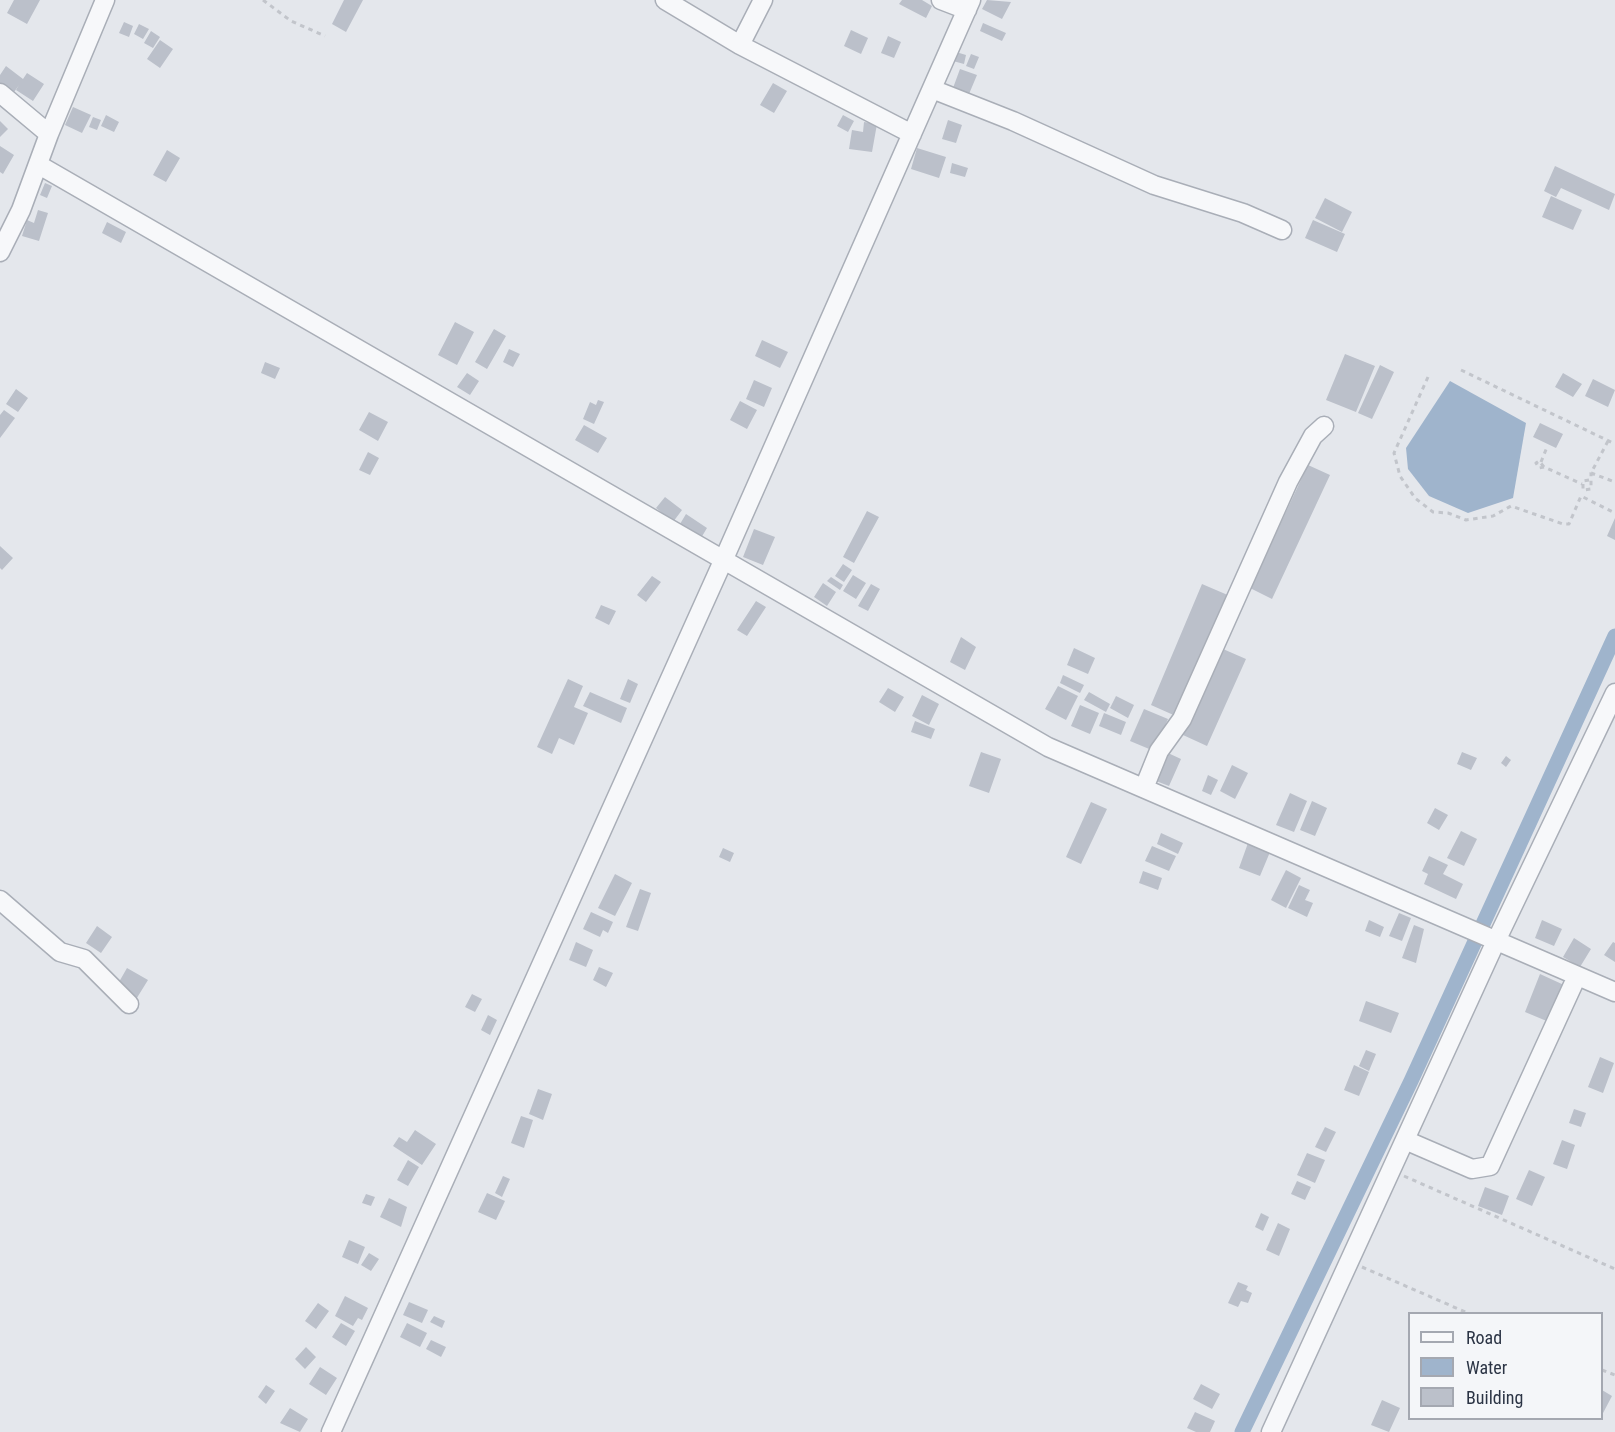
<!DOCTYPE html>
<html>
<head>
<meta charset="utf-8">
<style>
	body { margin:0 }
	#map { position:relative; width:1615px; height:1432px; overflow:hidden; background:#e4e7ec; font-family:"Roboto Condensed",sans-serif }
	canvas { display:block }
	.legend { position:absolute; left:1408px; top:1312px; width:195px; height:108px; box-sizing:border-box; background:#f4f6f9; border:2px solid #a4a8b1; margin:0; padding:8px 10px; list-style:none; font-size:18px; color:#2b3445 }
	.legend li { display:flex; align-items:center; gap:12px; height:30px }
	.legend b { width:30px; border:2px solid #a4a8b1 }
</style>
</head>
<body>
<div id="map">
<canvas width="1615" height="1432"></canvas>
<ul class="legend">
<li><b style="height:8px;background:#f7f8fa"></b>Road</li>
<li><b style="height:16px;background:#9fb4cc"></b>Water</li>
<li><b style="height:16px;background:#bbc0ca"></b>Building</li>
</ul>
</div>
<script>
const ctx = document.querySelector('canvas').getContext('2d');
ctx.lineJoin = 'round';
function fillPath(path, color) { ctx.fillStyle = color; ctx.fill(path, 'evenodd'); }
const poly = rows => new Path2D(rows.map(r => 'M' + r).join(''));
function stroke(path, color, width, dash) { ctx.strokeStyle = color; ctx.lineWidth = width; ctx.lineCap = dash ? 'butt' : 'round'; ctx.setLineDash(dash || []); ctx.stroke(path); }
fillPath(poly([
	[1450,381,1526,423,1513,498,1468,513,1429,496,1408,469,1406,448]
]), '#9fb4cc');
stroke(poly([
	[1242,1432,1411,1081,1615,636]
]), '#9fb4cc', 15);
fillPath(poly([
	[14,0,40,0,27,24,7,13],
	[344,0,363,0,346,32,332,24],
	[902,0,922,0,932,6,926,18,899,4],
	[987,0,1011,2,1002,19,982,9],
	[124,22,133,26,129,37,119,33],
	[983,23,1006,33,1002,41,980,31],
	[139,24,149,29,143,39,134,34],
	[851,30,868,38,861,54,844,46],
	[151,31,160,37,153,48,144,43],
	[888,36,901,42,894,58,881,53],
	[160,40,173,49,160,68,147,59],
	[956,52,966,55,964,64,953,61],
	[971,54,979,57,974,69,966,66],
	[6,66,23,79,27,73,44,84,33,101,16,90,19,85,10,98,0,91,0,75],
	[960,69,977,75,969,94,953,88],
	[773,83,787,91,774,113,760,105],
	[73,107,91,115,82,133,65,125],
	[106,115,119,122,114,132,101,126],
	[843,115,854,121,848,132,837,126],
	[93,117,101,120,97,130,89,127],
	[948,120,962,125,956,143,942,139],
	[0,121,8,129,0,137],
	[864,122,877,124,872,152,849,149,852,130,863,132],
	[0,146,14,155,3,174,0,172],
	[917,148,946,157,939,178,911,169],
	[167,150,180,158,166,182,153,175],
	[952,163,968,168,965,177,950,173],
	[1555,166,1615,194,1609,210,1561,188,1556,197,1544,191],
	[45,183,52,186,47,198,40,195],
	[1551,196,1582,210,1573,230,1542,217],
	[1325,198,1352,212,1342,232,1315,218],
	[38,210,48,213,39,241,22,236,27,220,34,223],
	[1313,220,1345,234,1337,252,1305,238],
	[107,222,126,232,121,243,102,233],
	[455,322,474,332,457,365,438,355],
	[494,329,506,336,487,369,475,362],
	[762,340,788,352,780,368,755,356],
	[509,349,520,354,513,367,503,362],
	[1345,354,1375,366,1356,412,1326,400],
	[265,362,280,368,275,379,261,373],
	[1380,365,1394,372,1372,419,1358,413],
	[467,373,479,381,470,395,457,387],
	[1563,373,1582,384,1573,397,1555,387],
	[1593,379,1615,390,1608,407,1585,396],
	[754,380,772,388,764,407,746,399],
	[16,389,28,398,18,412,6,404],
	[598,400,604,402,594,424,583,419,590,402,596,405],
	[740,401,757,410,747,429,730,420],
	[4,410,15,418,0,438,0,415],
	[369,412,388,422,378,441,359,430],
	[1540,423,1563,434,1556,448,1533,437],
	[584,425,607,438,598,453,575,440],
	[368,452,379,458,370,475,359,470],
	[1308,465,1330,475,1272,599,1250,588],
	[665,497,682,510,673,522,656,508],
	[867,511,879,517,854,563,843,557],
	[686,514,707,528,698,543,677,529],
	[1615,518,1615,540,1607,536],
	[754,529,775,537,763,565,743,557],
	[0,546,13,558,2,570,0,568],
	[843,564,852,570,844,582,835,576],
	[853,575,866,583,856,599,843,591],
	[652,576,661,582,646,602,637,595],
	[831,577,843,585,840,590,827,581],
	[823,583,836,592,827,606,814,597],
	[871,584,880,589,868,611,858,606],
	[1202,584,1230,596,1178,717,1151,705],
	[756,601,766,607,747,636,737,630],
	[601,605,616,611,609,625,595,618],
	[961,637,976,647,965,670,950,662],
	[1074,648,1095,658,1088,674,1067,665],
	[1223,649,1246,659,1207,746,1183,735],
	[1063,675,1084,685,1080,693,1060,683],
	[568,679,583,686,574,707,588,713,574,745,559,738,552,754,537,747],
	[628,679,638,684,630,703,620,699],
	[1058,686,1078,696,1066,720,1045,709],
	[888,688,904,697,895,712,879,702],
	[590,692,627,708,621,723,583,706],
	[1089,692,1110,704,1106,712,1084,700],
	[922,695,939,704,929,725,912,716],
	[1116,696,1134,705,1128,718,1110,708],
	[1080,705,1099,713,1090,734,1071,726],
	[1144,709,1168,719,1154,751,1130,741],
	[1104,713,1126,722,1121,735,1099,726],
	[915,721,935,729,931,739,911,732],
	[981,752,1001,759,989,793,969,786],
	[1462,752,1477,758,1471,770,1457,764],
	[1168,753,1181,759,1169,786,1156,781],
	[1506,756,1511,760,1506,767,1501,763],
	[1232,765,1248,773,1235,799,1220,791],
	[1208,775,1218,780,1211,795,1202,791],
	[1290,793,1307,801,1294,832,1276,825],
	[1312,801,1327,808,1315,836,1300,830],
	[1091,802,1107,809,1081,864,1066,857],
	[1435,808,1448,815,1439,830,1427,823],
	[1461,831,1477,839,1464,866,1447,858],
	[1161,833,1183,843,1178,854,1157,844],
	[1248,843,1270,852,1260,876,1239,868],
	[1152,846,1176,856,1169,871,1145,861],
	[723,848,734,853,730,862,719,857],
	[1429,856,1448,865,1443,874,1463,884,1456,899,1424,884,1428,874,1422,871],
	[1286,870,1301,878,1286,908,1271,900],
	[1143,871,1162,878,1158,890,1139,883],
	[615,874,632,883,615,916,598,908],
	[1299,885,1310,890,1305,900,1313,903,1307,917,1288,908],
	[640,889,651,893,638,931,626,927],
	[591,912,613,922,608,933,603,930,600,937,583,929],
	[1399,913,1411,918,1402,941,1389,936],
	[1369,920,1384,927,1380,937,1365,931],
	[1542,920,1562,929,1554,946,1535,938],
	[1414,925,1424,929,1416,963,1402,958],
	[97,926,112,937,101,953,86,943],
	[1574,938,1591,949,1580,967,1563,957],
	[576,942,593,950,586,967,569,960],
	[1613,942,1615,943,1615,962,1604,955],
	[599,967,613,973,606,987,593,980],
	[127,968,148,980,135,1001,115,989],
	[1540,974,1564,985,1549,1022,1525,1012],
	[472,994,482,999,475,1012,465,1007],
	[1366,1001,1399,1013,1391,1033,1359,1021],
	[488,1015,497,1020,490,1035,481,1030],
	[1366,1050,1376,1054,1369,1071,1359,1066],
	[1600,1057,1614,1063,1603,1093,1588,1087],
	[1354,1065,1369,1072,1359,1096,1344,1090],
	[538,1089,552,1094,543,1120,529,1114],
	[1574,1109,1586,1113,1581,1127,1569,1123],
	[521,1116,533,1120,524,1148,511,1143],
	[1325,1127,1336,1132,1326,1152,1315,1147],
	[415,1130,436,1144,422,1165,393,1146,399,1137,407,1142],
	[1562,1140,1575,1145,1567,1169,1553,1164],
	[1307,1153,1325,1160,1315,1183,1297,1175],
	[408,1160,419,1167,408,1186,397,1180],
	[1529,1170,1545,1177,1532,1206,1516,1199],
	[503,1176,510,1179,502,1197,495,1193],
	[1297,1181,1311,1187,1305,1200,1291,1194],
	[1485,1187,1509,1196,1502,1215,1478,1206],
	[487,1193,505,1201,496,1220,478,1212],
	[366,1194,375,1197,371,1206,362,1203],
	[389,1198,407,1207,401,1227,380,1217],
	[1261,1213,1269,1217,1263,1231,1255,1227],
	[1278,1223,1290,1229,1279,1256,1266,1250],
	[349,1240,365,1247,358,1264,342,1257],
	[369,1253,379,1259,371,1271,361,1265],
	[1238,1282,1248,1286,1246,1290,1252,1293,1248,1303,1241,1301,1238,1307,1228,1303],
	[345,1296,368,1308,362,1320,358,1318,353,1326,335,1316],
	[409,1302,428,1310,422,1323,403,1315],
	[318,1303,329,1311,316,1329,305,1321],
	[434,1316,445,1321,442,1328,430,1322],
	[341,1323,355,1331,346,1346,332,1337],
	[407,1323,427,1333,420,1347,400,1337],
	[431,1340,446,1347,441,1357,426,1349],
	[306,1347,316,1357,305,1369,295,1359],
	[320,1367,337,1378,326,1395,309,1384],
	[1201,1384,1220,1394,1212,1409,1193,1399],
	[266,1385,275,1391,266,1404,258,1397],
	[1602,1390,1612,1396,1602,1415],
	[1382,1400,1400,1408,1389,1432,1371,1425],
	[290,1408,308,1419,300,1432,280,1423],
	[1195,1412,1215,1421,1210,1432,1196,1432,1187,1428]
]), '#bbc0ca');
const minor = poly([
	[665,0,740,45,912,134],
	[941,0,967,10],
	[740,45,763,0],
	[932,89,1013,121,1154,185,1243,213,1282,230],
	[0,93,49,134],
	[39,165,1048,747,1615,992],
	[0,252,21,210,49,134,105,0],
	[1144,788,1159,751,1182,719,1288,482,1313,436,1324,426],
	[0,900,60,952,84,959,129,1004],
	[1405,1140,1472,1169,1490,1166,1577,976],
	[331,1432,723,561,971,0],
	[1271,1432,1496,941,1615,693]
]);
stroke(minor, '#a9aeb7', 21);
stroke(poly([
	[263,0,291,21,325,36],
	[1461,370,1615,444],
	[1428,377,1394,453,1400,476,1415,498,1433,512,1448,513,1466,520,1493,516,1511,506,1563,524,1569,524,1581,496,1615,513],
	[1608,441,1591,473,1615,482],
	[1541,462,1547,447],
	[1544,467,1539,461,1536,463,1539,468,1544,467,1582,484],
	[1589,480,1583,481,1583,490,1591,489,1591,473],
	[1404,1176,1615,1269],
	[1362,1267,1470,1314],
	[1602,1370,1615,1375]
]), '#c2c5cb', 3, [4.5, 4.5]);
stroke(minor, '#f7f8fa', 18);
</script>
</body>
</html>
